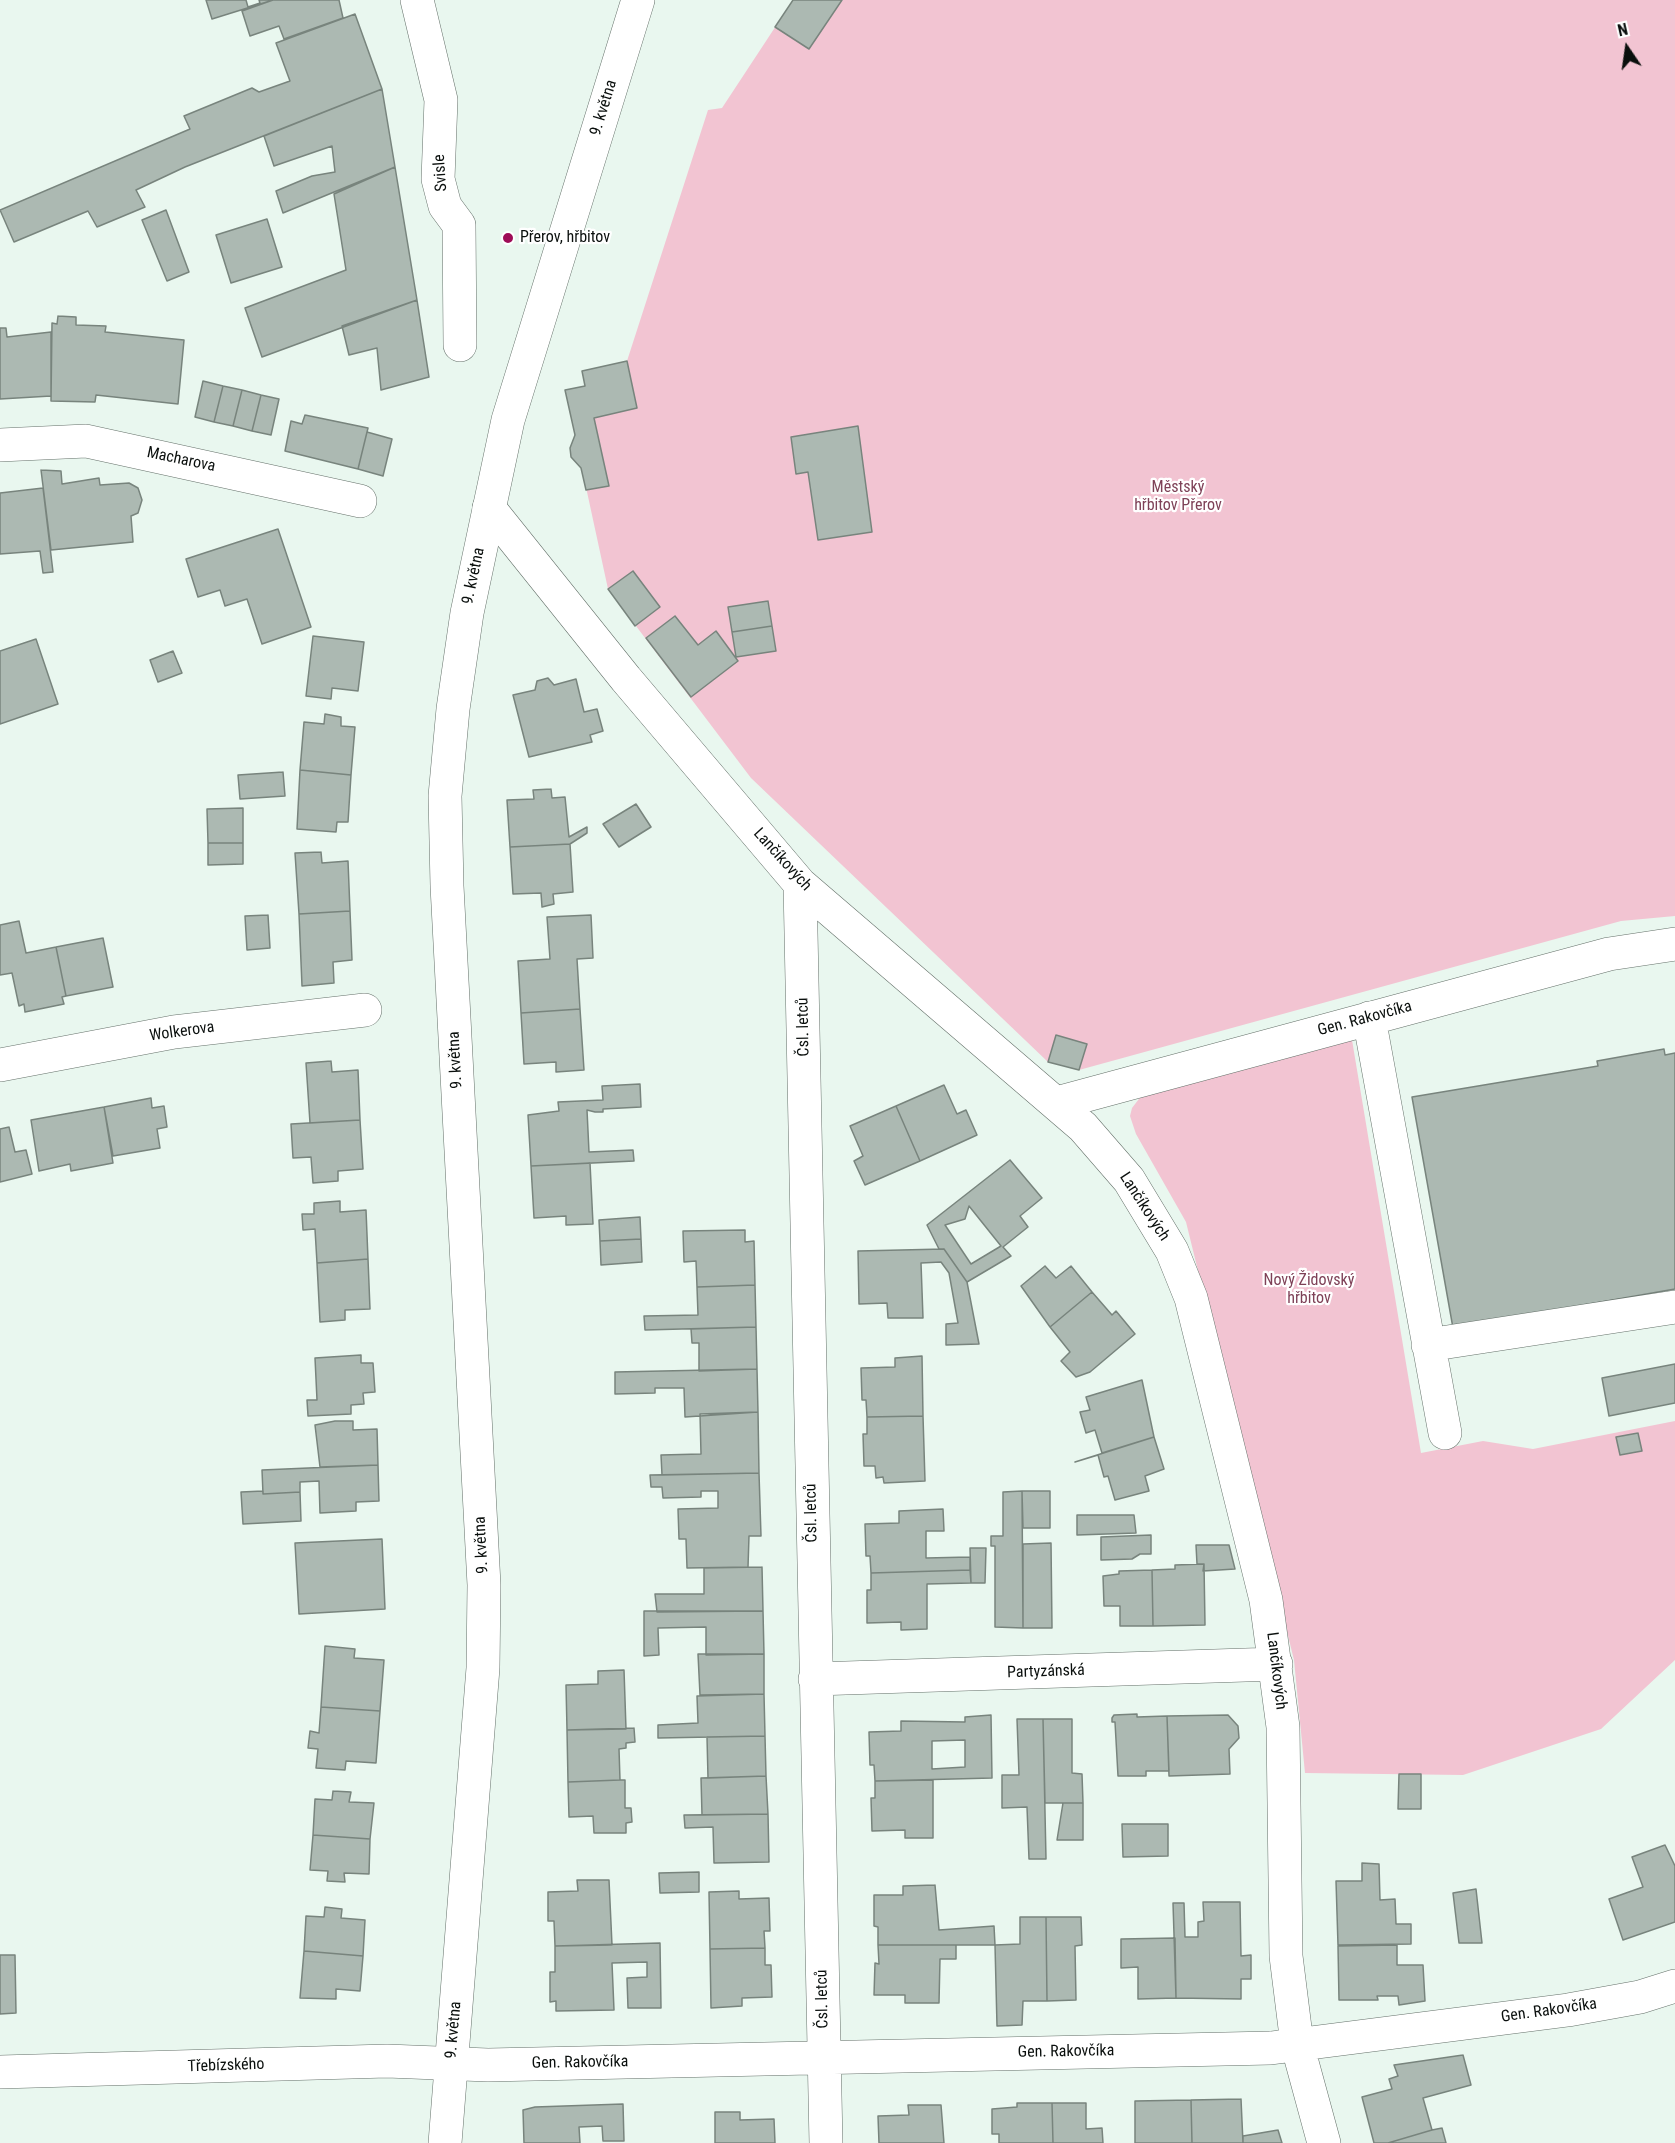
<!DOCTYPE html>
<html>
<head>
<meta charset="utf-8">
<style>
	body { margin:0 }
	#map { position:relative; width:1675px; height:2143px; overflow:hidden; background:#e9f7ef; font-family:"Roboto Condensed",sans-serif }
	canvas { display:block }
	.north { position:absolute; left:1597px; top:18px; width:60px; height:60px; -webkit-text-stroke:4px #fff; paint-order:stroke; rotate:347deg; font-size:16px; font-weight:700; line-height:24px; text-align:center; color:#0a0f0d }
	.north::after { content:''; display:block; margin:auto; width:21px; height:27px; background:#0a0f0d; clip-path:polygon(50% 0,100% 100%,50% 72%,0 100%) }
</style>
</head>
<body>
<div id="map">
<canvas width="1675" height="2143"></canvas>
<div class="north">N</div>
</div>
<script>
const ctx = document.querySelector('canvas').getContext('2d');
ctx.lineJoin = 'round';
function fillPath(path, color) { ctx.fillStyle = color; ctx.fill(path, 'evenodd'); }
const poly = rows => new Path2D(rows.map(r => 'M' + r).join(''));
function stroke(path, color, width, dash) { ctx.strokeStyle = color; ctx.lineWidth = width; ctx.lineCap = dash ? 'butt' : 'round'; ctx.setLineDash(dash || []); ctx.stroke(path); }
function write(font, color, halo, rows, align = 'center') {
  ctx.font = font + ' "Roboto Condensed",sans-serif'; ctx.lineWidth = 4.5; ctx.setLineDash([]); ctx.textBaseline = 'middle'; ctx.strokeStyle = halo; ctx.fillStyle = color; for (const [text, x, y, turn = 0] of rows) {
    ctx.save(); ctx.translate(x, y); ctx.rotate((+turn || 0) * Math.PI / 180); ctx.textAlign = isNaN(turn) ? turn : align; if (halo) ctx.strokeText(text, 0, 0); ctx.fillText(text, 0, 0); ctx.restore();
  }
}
fillPath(poly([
	[793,0,1675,0,1675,916,1621,921,1079,1070,1048,1062,751,778,608,589,565,390,585,386,582,371,627,361,708,110,722,108],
	[1351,1034,1421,1453,1483,1441,1533,1449,1675,1421,1675,1660,1601,1729,1463,1775,1305,1773,1294,1660,1186,1222,1136,1134,1130,1116,1132,1108,1142,1095]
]), '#f2c4d2');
const building = poly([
	[206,0,246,0,248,7,260,3,259,0,273,0,212,19,206,0],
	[273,0,339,0,343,18,284,39,279,26,250,36,242,11,273,0],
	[793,0,842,0,809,49,775,27,793,0],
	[355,14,382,89,185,167,136,190,145,207,97,227,88,211,14,242,0,210,190,129,184,116,252,88,259,92,290,81,276,43,355,14],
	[382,89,395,167,283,213,276,191,312,176,335,172,332,146,274,166,264,136,382,89],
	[395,167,417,300,262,357,245,308,346,270,334,194,395,167],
	[166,210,189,272,167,281,142,220,166,210],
	[267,219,282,267,231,283,216,235,267,219],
	[417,300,429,377,381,390,377,348,349,355,342,326,417,300],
	[58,316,76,317,76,325,106,326,105,332,184,340,178,404,96,395,95,402,51,401,52,323,57,324,58,316],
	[0,328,6,328,7,337,51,332,51,396,0,399,0,328],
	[627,361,637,408,594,418,609,486,586,490,581,468,571,457,570,448,575,435,565,390,585,386,582,371,627,361],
	[203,381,223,386,214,422,195,417,203,381],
	[223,386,242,390,233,426,214,422,223,386],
	[242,390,261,395,252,431,233,426,242,390],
	[261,395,279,399,271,435,252,431,261,395],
	[305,415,368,428,358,469,285,451,291,421,302,424,305,415],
	[858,426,872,532,818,540,808,472,796,474,791,437,858,426],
	[367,432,392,439,383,476,358,469,367,432],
	[41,470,61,471,62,484,99,478,100,485,129,483,138,488,142,500,138,513,131,516,133,542,51,550,41,470],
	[43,488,53,572,43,573,40,551,0,554,0,493,43,488],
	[278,529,311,627,262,644,247,599,225,606,220,590,198,597,186,559,278,529],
	[633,571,660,607,635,626,608,589,633,571],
	[768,601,772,626,732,632,728,607,768,601],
	[675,616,698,645,716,631,738,661,691,697,646,638,675,616],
	[772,626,776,651,736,657,732,632,772,626],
	[313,636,364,642,358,691,332,688,331,699,306,696,313,636],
	[36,639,58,704,0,724,0,651,36,639],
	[173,651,182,673,158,682,150,660,173,651],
	[548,678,554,685,576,679,584,712,597,709,603,731,590,735,592,742,529,757,513,695,535,690,537,681,548,678],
	[325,714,341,717,341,726,355,727,351,775,300,770,304,722,324,724,325,714],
	[300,770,351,775,348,822,337,822,336,832,297,829,300,770],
	[283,772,285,796,240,799,238,775,283,772],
	[551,789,552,798,565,797,569,837,587,827,587,833,570,844,510,847,507,800,534,799,533,790,551,789],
	[636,804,651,827,619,847,603,824,636,804],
	[243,808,243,843,208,843,207,809,243,808],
	[208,843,243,843,243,864,208,865,208,843],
	[570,844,573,892,553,894,554,904,542,907,541,893,513,894,510,847,570,844],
	[321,852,322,863,348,861,350,911,299,914,295,853,321,852],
	[350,911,352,960,333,962,334,983,302,986,299,914,350,911],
	[268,915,270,948,247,950,245,916,268,915],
	[591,915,593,958,577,959,580,1009,521,1013,518,961,550,959,547,917,591,915],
	[19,921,26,953,56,947,66,996,62,997,64,1004,25,1012,24,1004,19,1006,12,973,0,975,0,925,19,921],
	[103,938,113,987,66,996,56,947,103,938],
	[580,1009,584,1070,556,1072,556,1062,524,1064,521,1013,580,1009],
	[1056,1035,1087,1044,1079,1070,1048,1062,1056,1035],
	[1664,1049,1665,1055,1675,1053,1675,1289,1453,1328,1412,1097,1598,1066,1597,1061,1664,1049],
	[331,1061,332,1072,358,1070,360,1120,310,1123,306,1063,331,1061],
	[640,1084,641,1107,603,1109,603,1112,595,1112,587,1110,589,1152,633,1150,634,1161,531,1166,528,1115,559,1111,558,1102,603,1100,602,1086,640,1084],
	[944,1085,957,1114,966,1110,977,1135,920,1161,896,1106,944,1085],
	[151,1098,152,1108,164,1106,167,1127,157,1129,160,1148,113,1156,104,1107,151,1098],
	[896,1106,920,1161,865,1185,854,1161,863,1156,850,1126,896,1106],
	[104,1107,113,1163,71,1171,70,1164,39,1171,31,1120,104,1107],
	[360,1120,363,1169,338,1171,338,1181,313,1183,311,1157,293,1158,291,1124,360,1120],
	[9,1127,15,1152,26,1150,32,1174,0,1182,0,1129,9,1127],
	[1010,1160,1042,1198,1020,1216,1028,1227,1003,1247,1011,1256,967,1282,944,1249,939,1249,927,1225,1010,1160],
	[969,1206,1001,1246,971,1264,945,1225,965,1219,969,1206],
	[590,1163,593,1224,566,1225,566,1216,534,1218,531,1166,590,1163],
	[340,1201,340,1212,366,1210,368,1259,317,1263,315,1229,303,1230,302,1214,314,1214,314,1203,340,1201],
	[640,1217,641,1239,600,1241,599,1220,640,1217],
	[745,1230,745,1242,754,1241,755,1285,697,1287,696,1261,684,1262,683,1231,745,1230],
	[641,1239,642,1262,601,1265,600,1241,641,1239],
	[944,1249,967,1282,979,1344,946,1345,946,1324,958,1323,949,1273,941,1262,921,1263,923,1318,888,1318,887,1303,859,1304,858,1251,944,1249],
	[368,1259,370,1309,345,1310,345,1320,320,1322,317,1263,368,1259],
	[1045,1266,1056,1278,1071,1266,1092,1292,1050,1327,1021,1286,1045,1266],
	[755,1285,756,1327,645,1330,644,1316,698,1315,697,1287,755,1285],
	[1092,1292,1112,1315,1116,1311,1135,1334,1090,1372,1076,1377,1061,1361,1070,1352,1050,1327,1092,1292],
	[756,1327,757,1369,699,1371,699,1343,692,1343,691,1329,756,1327],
	[361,1355,361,1363,373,1363,375,1392,363,1393,364,1404,351,1405,351,1414,308,1416,307,1400,317,1400,315,1358,361,1355],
	[922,1356,923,1416,867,1417,866,1400,862,1400,861,1368,895,1367,895,1358,922,1356],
	[1675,1364,1675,1403,1609,1416,1602,1378,1675,1364],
	[757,1369,758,1412,685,1417,684,1388,655,1388,655,1393,615,1394,615,1372,757,1369],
	[1142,1380,1154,1437,1102,1453,1095,1430,1086,1433,1080,1412,1090,1410,1086,1397,1142,1380],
	[758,1412,759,1473,662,1475,661,1455,701,1454,700,1414,758,1412],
	[923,1416,925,1481,884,1483,883,1477,876,1478,875,1466,864,1466,863,1434,867,1434,867,1417,923,1416],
	[335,1421,353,1421,353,1430,377,1429,378,1465,320,1467,315,1425,335,1421],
	[1638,1433,1642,1451,1620,1455,1616,1437,1638,1433],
	[1154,1437,1164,1469,1145,1476,1149,1491,1115,1500,1108,1476,1104,1477,1098,1455,1075,1462,1154,1437],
	[378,1465,379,1501,356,1502,356,1511,320,1513,319,1481,300,1482,300,1492,263,1494,262,1470,378,1465],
	[759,1473,761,1536,749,1536,748,1567,687,1568,686,1539,679,1539,678,1509,718,1508,718,1491,701,1491,701,1497,663,1498,662,1487,651,1487,650,1475,759,1473],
	[263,1491,263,1494,300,1492,301,1521,243,1524,241,1492,263,1491],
	[1022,1491,1023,1628,995,1627,995,1546,991,1546,991,1536,1003,1536,1003,1492,1022,1491],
	[1022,1491,1050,1491,1050,1528,1023,1528,1022,1491],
	[943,1509,944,1531,926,1531,926,1558,970,1557,970,1570,871,1573,870,1556,866,1556,865,1524,899,1523,899,1511,943,1509],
	[1077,1515,1134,1515,1136,1533,1077,1535,1077,1515],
	[1151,1535,1151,1554,1140,1554,1132,1559,1101,1560,1101,1537,1151,1535],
	[382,1539,385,1609,299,1614,295,1543,382,1539],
	[1051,1543,1052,1628,1023,1628,1023,1544,1051,1543],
	[1196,1545,1229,1545,1235,1569,1203,1571,1204,1564,1197,1564,1196,1545],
	[970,1548,986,1548,985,1583,971,1583,970,1548],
	[1204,1564,1205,1625,1153,1626,1152,1570,1175,1569,1175,1565,1204,1564],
	[762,1567,763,1611,657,1612,655,1594,704,1594,704,1568,762,1567],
	[970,1570,971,1583,927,1584,927,1629,901,1630,901,1622,867,1623,867,1590,871,1590,871,1573,970,1570],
	[1152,1570,1153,1626,1120,1626,1120,1606,1104,1606,1103,1576,1119,1574,1119,1571,1152,1570],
	[644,1611,763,1611,764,1654,706,1655,706,1627,658,1628,659,1655,644,1656,644,1611],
	[325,1646,355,1649,354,1658,384,1660,380,1711,321,1707,325,1646],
	[698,1654,764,1654,764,1694,700,1695,698,1654],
	[624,1670,626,1729,567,1730,566,1685,598,1684,598,1671,624,1670],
	[764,1694,765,1736,658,1738,658,1725,698,1723,697,1696,764,1694],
	[321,1707,380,1711,376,1763,346,1761,345,1770,316,1768,318,1749,308,1748,310,1731,319,1733,321,1707],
	[1137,1714,1137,1717,1167,1716,1169,1771,1146,1771,1146,1776,1118,1776,1115,1722,1112,1722,1112,1718,1114,1715,1137,1714],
	[991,1715,992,1778,875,1781,874,1765,870,1765,869,1732,901,1731,901,1721,965,1722,965,1717,991,1715],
	[965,1740,965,1767,932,1769,932,1741,965,1740],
	[1228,1715,1238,1726,1239,1738,1229,1749,1230,1774,1169,1776,1167,1716,1228,1715],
	[1017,1719,1043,1719,1046,1859,1029,1859,1027,1807,1002,1808,1002,1775,1019,1775,1017,1719],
	[1043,1719,1072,1719,1072,1773,1082,1774,1083,1803,1045,1803,1043,1719],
	[634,1728,635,1742,626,1743,626,1748,619,1749,620,1780,568,1782,567,1730,634,1728],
	[765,1736,766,1776,708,1778,707,1737,765,1736],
	[1399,1774,1421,1774,1421,1809,1398,1809,1399,1774],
	[766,1776,768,1814,702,1815,701,1778,766,1776],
	[620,1780,625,1780,625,1808,631,1808,632,1822,626,1823,626,1833,594,1833,593,1816,569,1817,568,1782,620,1780],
	[933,1780,933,1838,905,1838,905,1830,872,1831,871,1798,875,1798,875,1781,933,1780],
	[333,1791,351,1792,349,1802,374,1803,370,1839,313,1835,315,1799,332,1800,333,1791],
	[1063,1803,1083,1803,1083,1840,1057,1840,1063,1803],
	[768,1814,769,1862,714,1863,713,1827,685,1828,684,1815,768,1814],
	[1122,1824,1168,1824,1168,1856,1123,1857,1122,1824],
	[313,1835,370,1839,369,1874,344,1873,345,1882,327,1881,328,1871,310,1870,313,1835],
	[1665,1845,1675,1866,1675,1922,1623,1940,1609,1899,1643,1887,1632,1857,1665,1845],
	[1362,1863,1379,1864,1380,1900,1395,1899,1396,1924,1411,1924,1411,1944,1338,1945,1336,1881,1362,1881,1362,1863],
	[699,1872,699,1892,660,1893,659,1873,699,1872],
	[577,1880,609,1880,612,1945,555,1946,554,1921,548,1921,548,1892,578,1891,577,1880],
	[935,1885,939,1930,994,1926,995,1945,878,1945,878,1927,874,1926,874,1895,903,1895,903,1886,935,1885],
	[1476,1889,1482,1943,1459,1943,1453,1893,1476,1889],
	[739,1891,739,1899,769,1898,770,1931,764,1931,765,1948,710,1949,709,1892,739,1891],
	[1203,1902,1240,1902,1241,1956,1251,1955,1251,1979,1241,1979,1241,1999,1176,1998,1173,1903,1184,1903,1185,1937,1198,1937,1198,1922,1204,1921,1203,1902],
	[325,1907,342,1909,341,1918,365,1920,363,1956,304,1951,306,1916,324,1917,325,1907],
	[1020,1917,1046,1917,1047,2001,1023,2001,1022,2025,997,2026,995,1945,1020,1944,1020,1917],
	[1046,1917,1081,1917,1082,1945,1075,1946,1076,2000,1047,2001,1046,1917],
	[1175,1938,1176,1998,1138,1999,1138,1967,1121,1968,1121,1939,1175,1938],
	[660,1943,661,2008,628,2008,627,1978,647,1977,647,1962,612,1963,614,2010,556,2011,556,2001,550,2002,550,1972,555,1972,555,1946,660,1943],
	[878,1945,956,1945,956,1959,940,1959,939,2003,905,2003,905,1995,874,1995,875,1963,879,1964,878,1945],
	[1397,1945,1397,1965,1423,1965,1425,2001,1399,2005,1398,1996,1377,1996,1378,2000,1339,2000,1338,1946,1397,1945],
	[765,1948,765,1965,771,1965,772,1997,742,1998,742,2006,711,2008,710,1949,765,1948],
	[304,1951,363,1956,360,1991,336,1989,336,1999,300,1998,304,1951],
	[0,1955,15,1955,16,2013,0,2014,0,1955],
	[1463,2055,1471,2085,1423,2098,1432,2130,1388,2143,1374,2143,1362,2097,1392,2089,1389,2079,1398,2076,1394,2065,1463,2055],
	[1241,2099,1243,2143,1192,2143,1191,2100,1241,2099],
	[1191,2100,1192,2143,1135,2143,1135,2101,1191,2100],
	[1017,2103,1052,2103,1053,2143,999,2143,999,2134,992,2134,992,2109,1017,2107,1017,2103],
	[1052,2103,1086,2103,1086,2129,1102,2128,1103,2143,1053,2143,1052,2103],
	[623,2104,624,2141,603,2141,602,2126,579,2127,580,2143,524,2143,523,2110,535,2107,623,2104],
	[908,2105,941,2105,944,2143,879,2143,878,2116,909,2115,908,2105],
	[715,2112,740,2112,740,2120,774,2119,775,2143,715,2143,715,2112],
	[1442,2128,1446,2143,1388,2143,1432,2130,1442,2128],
	[1278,2130,1282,2143,1243,2143,1243,2136,1278,2130]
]);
fillPath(building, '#acb9b2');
stroke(building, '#78847d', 1.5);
const minor = poly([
	[417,0,441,100,438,179,445,206,459,225,460,345],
	[0,445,86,441,360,501],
	[489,508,626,679,800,884,1083,1127,1129,1180,1172,1251,1191,1298,1266,1600,1283,1727,1286,1956,1297,2044,1324,2143],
	[800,884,826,2143],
	[1369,1018,1445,1433],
	[0,1065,174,1032,365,1010],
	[1057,1103,1609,954,1675,944],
	[1428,1345,1675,1307],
	[815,1679,1276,1664],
	[0,2072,387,2061,488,2065,1271,2048,1568,2010,1640,1997,1675,1986]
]);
const major = poly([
	[445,2143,483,1668,484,1585,447,886,445,796,453,709,467,613,508,420,638,0]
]);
stroke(minor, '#65716a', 34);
stroke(major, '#65716a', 34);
stroke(minor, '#fff', 33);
stroke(major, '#fff', 33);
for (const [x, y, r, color] of [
	[508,238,6,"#9e0c57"]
]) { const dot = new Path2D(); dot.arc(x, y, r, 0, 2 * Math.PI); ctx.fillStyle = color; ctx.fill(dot); stroke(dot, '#fff', 2); }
write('16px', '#0a0f0d', '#fff', [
	["9. května",604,108,-73],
	["Svisle",441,173,-94],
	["Macharova",181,460,12],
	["9. května",474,576,-78],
	["Lančíkových",782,860,48],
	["Gen. Rakovčíka",1365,1019,-15],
	["Čsl. letců",804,1027,-91],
	["Wolkerova",182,1032,-8],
	["9. května",456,1060,-93],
	["Lančíkových",1144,1207,57],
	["Čsl. letců",812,1513,-91],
	["9. května",482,1545,-93],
	["Lančíkových",1276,1671,83],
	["Partyzánská",1046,1672,-2],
	["Čsl. letců",823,1999,-91],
	["Gen. Rakovčíka",1549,2011,-8],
	["9. května",454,2030,-85],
	["Gen. Rakovčíka",1066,2052,-1],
	["Gen. Rakovčíka",580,2063,-1],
	["Třebízského",226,2066,-2]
]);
write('16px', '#0a0f0d', '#fff', [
	["Přerov, hřbitov",520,238]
], 'left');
write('16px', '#7e4157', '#fff', [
	["Městský",1178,488],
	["hřbitov Přerov",1178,506],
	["Nový Židovský",1309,1281],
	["hřbitov",1309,1299]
]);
</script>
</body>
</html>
